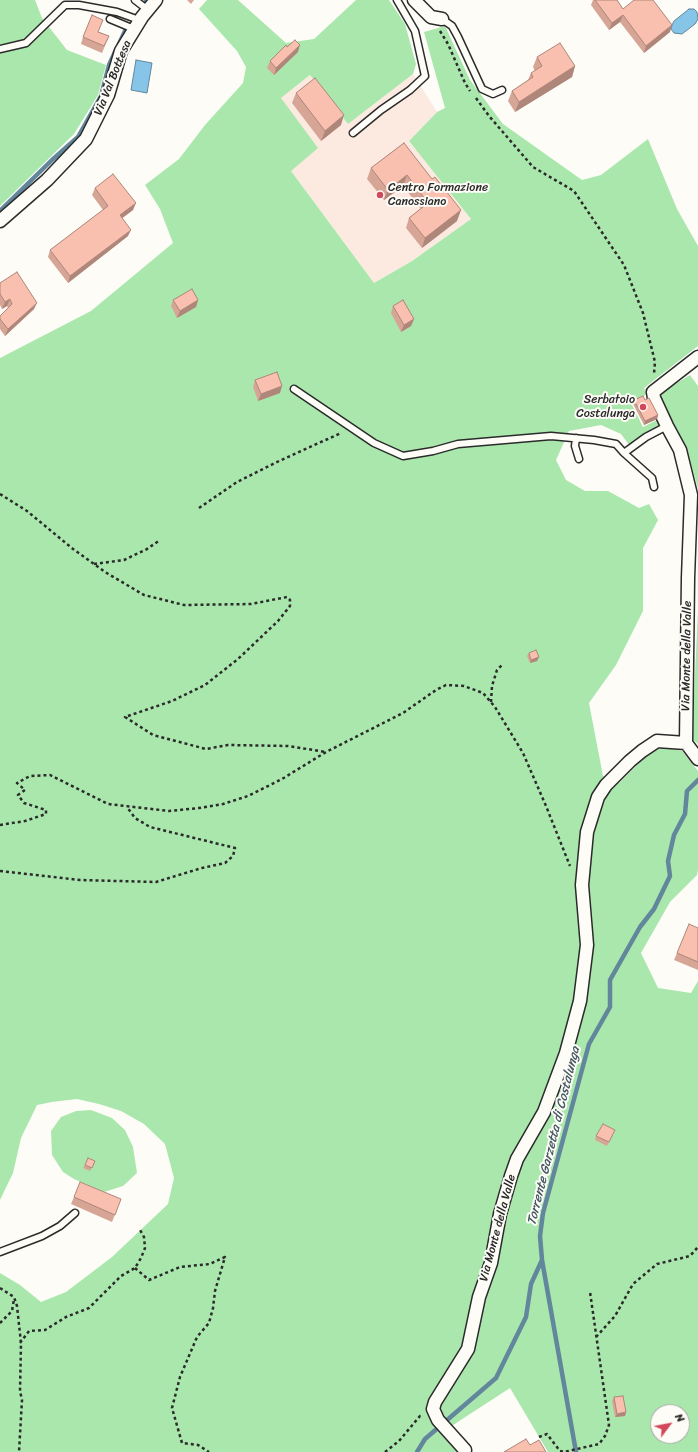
<!DOCTYPE html>
<html>
<head>
<meta charset="utf-8">
<style>
	body { margin:0 }
	#map { position:relative; width:698px; height:1452px; overflow:hidden; background:#fdfcf7; font-family:Sriracha,sans-serif }
	canvas { display:block }
	.north { position:absolute; left:650px; top:1404px; width:40px; height:40px; box-sizing:border-box; background:#fdfcf7; border:1px solid #a9a8a5; border-radius:50%; rotate:58deg; font-size:11px; font-weight:700; line-height:16px; text-align:center; color:#2b2b2b }
	.north::after { content:''; display:block; margin:auto; width:14px; height:18px; background:#d1495b; clip-path:polygon(50% 0,100% 100%,50% 72%,0 100%) }
</style>
</head>
<body>
<div id="map">
<canvas width="698" height="1452"></canvas>
<div class="north">N</div>
</div>
<script>
const ctx = document.querySelector('canvas').getContext('2d');
ctx.lineJoin = 'round';
function fillPath(path, color) { ctx.fillStyle = color; ctx.fill(path, 'evenodd'); }
const poly = rows => new Path2D(rows.map(r => 'M' + r).join(''));
function stroke(path, color, width, dash) { ctx.strokeStyle = color; ctx.lineWidth = width; ctx.lineCap = dash ? 'butt' : 'round'; ctx.setLineDash(dash || []); ctx.stroke(path); }
function write(font, color, halo, rows, align = 'center') {
  ctx.font = font + ' Sriracha,sans-serif'; ctx.lineWidth = 4; ctx.setLineDash([]); ctx.textBaseline = 'middle'; ctx.strokeStyle = halo; ctx.fillStyle = color; for (const [text, x, y, turn = 0] of rows) {
    ctx.save(); ctx.translate(x, y); ctx.rotate((+turn || 0) * Math.PI / 180); ctx.textAlign = isNaN(turn) ? turn : align; if (halo) ctx.strokeText(text, 0, 0); ctx.fillText(text, 0, 0); ctx.restore();
  }
}
fillPath(poly([
	[413,74,437,112,409,141,471,219,412,261,374,283,291,171,281,98,310,75,348,124]
]), '#fceae1');
fillPath(poly([
	[0,0,35,0,42,18,67,50,106,65,98,95,74,134,0,206],
	[207,0,238,0,286,43,314,39,356,0,389,0,405,24,416,64,413,74,348,124,310,75,281,98,318,148,291,171,374,283,412,261,471,219,409,141,437,112,445,108,424,32,445,26,470,80,503,124,582,180,601,175,648,139,677,209,698,246,698,346,644,388,647,394,631,403,643,427,659,419,663,426,630,446,621,434,601,425,569,431,556,460,566,480,585,491,608,491,639,508,649,504,658,520,643,548,643,611,616,665,589,703,603,776,619,783,646,756,664,746,682,751,698,771,698,870,697,875,670,902,641,953,658,988,691,993,698,981,698,1452,548,1452,510,1388,450,1427,465,1452,0,1452,0,1273,20,1285,41,1302,66,1292,112,1257,168,1204,174,1178,165,1144,144,1124,121,1111,99,1104,77,1099,52,1102,37,1105,21,1138,13,1173,0,1200,0,358,91,311,173,243,160,209,145,185,179,159,205,125,243,83,246,67,237,51,199,9],
	[658,1412,682,1412,682,1436,658,1436],
	[690,375,698,386,698,489,689,457,667,415,659,394],
	[698,610,698,744,692,739],
	[91,1110,112,1118,125,1130,133,1147,137,1173,123,1186,104,1192,74,1179,63,1172,52,1155,51,1131,61,1117,76,1111]
]), '#aae7ad');
const water = poly([
	[689,9,694,9,697,12,698,19,695,24,682,34,674,33,671,29,672,25,674,21,689,9],
	[136,60,152,63,147,93,131,90,136,60]
]);
fillPath(water, '#86c5e7');
stroke(water, '#62879c', 1);
stroke(poly([
	[146,1,147,0],
	[119,44,125,31],
	[0,211,52,160,78,137,101,96,109,65,115,52],
	[417,1452,425,1439,496,1378,526,1317,531,1284,542,1260],
	[576,1452,542,1260,540,1236,543,1213,589,1044,610,1007,610,980,640,927,654,909,670,876,668,861,674,835,685,814,687,791,698,780]
]), '#62879c', 4.5);
const service = poly([
	[135,0,148,10],
	[110,19,134,29],
	[442,19,452,26,458,37,482,89,493,94,502,90],
	[0,49,26,43,65,5,79,5,117,12,139,20],
	[353,133,381,110,410,90,425,76,415,31,397,0],
	[294,389,374,443,403,456,433,451,458,444,551,436,594,440,616,444,624,453],
	[576,438,575,446,579,459],
	[654,487,652,478,624,453,646,437,667,426],
	[0,1252,42,1236,60,1226,75,1213]
]);
const minor = poly([
	[414,0,431,17,442,19],
	[0,221,47,180,86,139,108,95,121,51,142,17,156,0],
	[698,357,653,392,654,398,667,426,680,450,691,495,688,578,686,743,698,759],
	[465,1450,438,1420,433,1409,435,1402,468,1349,479,1297,491,1263,500,1214,511,1176,517,1159,544,1112,566,1053,580,1001,587,945,582,885,587,832,598,797,606,785,630,761,642,751,657,741,686,743]
]);
stroke(service, '#2b2b2b', 9);
stroke(minor, '#2b2b2b', 15);
stroke(poly([
	[440,31,448,44,465,83,470,91],
	[476,98,489,116,533,167,574,191,624,265,643,313,655,362,654,374],
	[0,494,27,511,73,549,105,572,144,595,184,605,251,604,287,597,290,600,290,606,278,621,238,659,205,685,172,701,125,717,153,735,206,749,228,745,288,746,326,752],
	[199,508,237,482,279,461,341,433],
	[94,564,124,560,147,549,160,540],
	[491,702,492,686,497,670,503,664],
	[0,825,25,821,46,814,46,810,24,803,18,795,25,790,17,783,30,776,50,775,108,804,169,811,199,808,223,804,248,796,282,779,326,752,403,713,436,690,446,685,464,686,483,693,495,707,523,753,546,806,570,866],
	[0,871,80,880,156,882,202,868,225,863,233,856,235,848,150,827,135,818,127,807],
	[135,1268,149,1280,180,1267,210,1264,225,1257,215,1291,213,1308,209,1323,197,1337,180,1377,172,1408,182,1443,198,1445,209,1452],
	[0,1288,14,1297,17,1306,21,1343,20,1391,22,1400,19,1452],
	[0,1323,12,1311,14,1299],
	[596,1337,615,1316,633,1284,657,1264,690,1256,698,1247],
	[20,1343,29,1331,45,1330,66,1317,89,1308,121,1276,135,1268,141,1258,145,1248,144,1237,139,1228],
	[539,1437,547,1434,560,1451,564,1452,599,1444,605,1436,609,1425,590,1292],
	[385,1452,399,1441,420,1416,423,1416]
]), '#2b2b2b', 2.5, [3, 3]);
stroke(service, '#fdfcf7', 6);
stroke(minor, '#fdfcf7', 12);
fillPath(poly([
	[187,0,194,0,191,4],
	[593,0,617,0,623,9,670,32,644,53,620,22,609,30,591,5],
	[99,32,109,36,102,53,81,44,83,37],
	[287,47,298,52,274,75,267,68,270,61],
	[537,57,575,66,572,77,515,112,508,101,512,91,528,80,531,73,535,71,533,67],
	[296,93,341,125,321,141,292,103],
	[404,143,457,221,422,248,406,228,409,218,421,209,403,186,384,200,367,179,371,168],
	[95,188,133,210,122,218,128,236,68,283,48,257,50,250,103,210,92,195],
	[0,283,34,309,5,336,0,329,0,316,8,308,7,306,2,309,0,305],
	[173,300,198,300,196,307,177,318,171,306],
	[393,306,414,319,411,326,401,332,391,313],
	[255,380,280,393,258,401,253,387],
	[634,400,645,400,658,415,657,419,644,425,633,404],
	[529,653,539,657,537,661,530,663,527,656],
	[698,928,698,970,674,960,677,953],
	[613,1134,607,1146,595,1140,596,1136],
	[95,1161,90,1171,83,1168,85,1165],
	[74,1197,121,1199,112,1222,71,1204],
	[614,1397,626,1412,625,1416,615,1417,612,1401]
]), '#d6a596');
fillPath(poly([
	[623,15,620,22,609,30,612,23],
	[672,25,670,32,644,53,646,46],
	[300,45,298,52,274,75,276,68],
	[575,66,572,77,515,112,519,102],
	[344,115,341,125,321,141,325,131],
	[407,175,403,186,384,200,388,190],
	[136,203,133,210,117,222,120,215],
	[461,210,457,221,422,248,425,238],
	[131,230,128,236,68,283,70,276],
	[10,299,7,306,2,309,5,302],
	[198,300,196,307,177,318,180,311],
	[37,303,34,309,5,336,8,329],
	[414,319,411,326,401,332,404,325],
	[282,386,280,393,258,401,261,394],
	[658,415,657,419,644,425,645,421],
	[539,657,537,661,530,663,531,660],
	[626,1412,625,1416,615,1417,617,1414]
]), '#ae867a');
const building = poly([
	[595,0,617,0,623,9,634,0,653,0,672,25,646,46,623,15,612,23,595,0],
	[92,15,103,20,98,32,109,36,104,46,83,37,92,15],
	[295,40,300,45,276,68,270,61,286,45,287,47,295,40],
	[560,43,575,66,519,102,512,91,533,77,531,73,542,66,537,57,560,43],
	[315,78,344,115,325,131,296,93,315,78],
	[404,143,432,179,435,177,461,210,425,238,409,218,428,203,407,175,388,190,371,168,404,143],
	[113,174,136,203,120,215,131,230,70,276,50,250,108,206,95,188,113,174],
	[17,272,37,303,8,329,0,319,0,316,12,304,10,299,5,302,0,294,0,283,17,272],
	[192,289,198,300,180,311,173,300,192,289],
	[403,300,414,319,404,325,393,306,403,300],
	[277,372,282,386,261,394,255,380,277,372],
	[643,396,645,400,649,398,658,415,645,421,634,400,643,396],
	[536,650,539,657,531,660,529,653,536,650],
	[689,924,698,928,698,962,677,953,689,924],
	[603,1124,615,1130,609,1142,596,1136,603,1124],
	[88,1158,95,1161,92,1168,85,1165,88,1158],
	[80,1182,121,1199,115,1215,74,1197,80,1182],
	[623,1396,626,1412,617,1414,614,1397,623,1396],
	[526,1439,530,1445,539,1440,546,1452,504,1452,526,1439]
]);
fillPath(building, '#f9c0af');
stroke(building, '#ae867a', 1);
for (const [x, y, r, color] of [
	[380,195,4,"#d1495b"],
	[643,407,4,"#d1495b"]
]) { const dot = new Path2D(); dot.arc(x, y, r, 0, 2 * Math.PI); ctx.fillStyle = color; ctx.fill(dot); stroke(dot, '#fdfcf7', 1.5); }
write('12px', '#2b2b2b', '#fdfcf7', [
	["Via Val Bottesa",113,78,-68],
	["Via Monte della Valle",687,656,-89],
	["Via Monte della Valle",498,1228,-75]
]);
write('12px', '#2b2b2b', '#fdfcf7', [
	["Centro Formazione",388,188],
	["Canossiano",388,202],
	["Serbatoio",635,400,"right"],
	["Costalunga",635,414,"right"]
], 'left');
write('italic 13px', '#465963', '#fdfcf7', [
	["Torrente Garzetta di Costalunga",554,1136,-76]
]);
</script>
</body>
</html>
